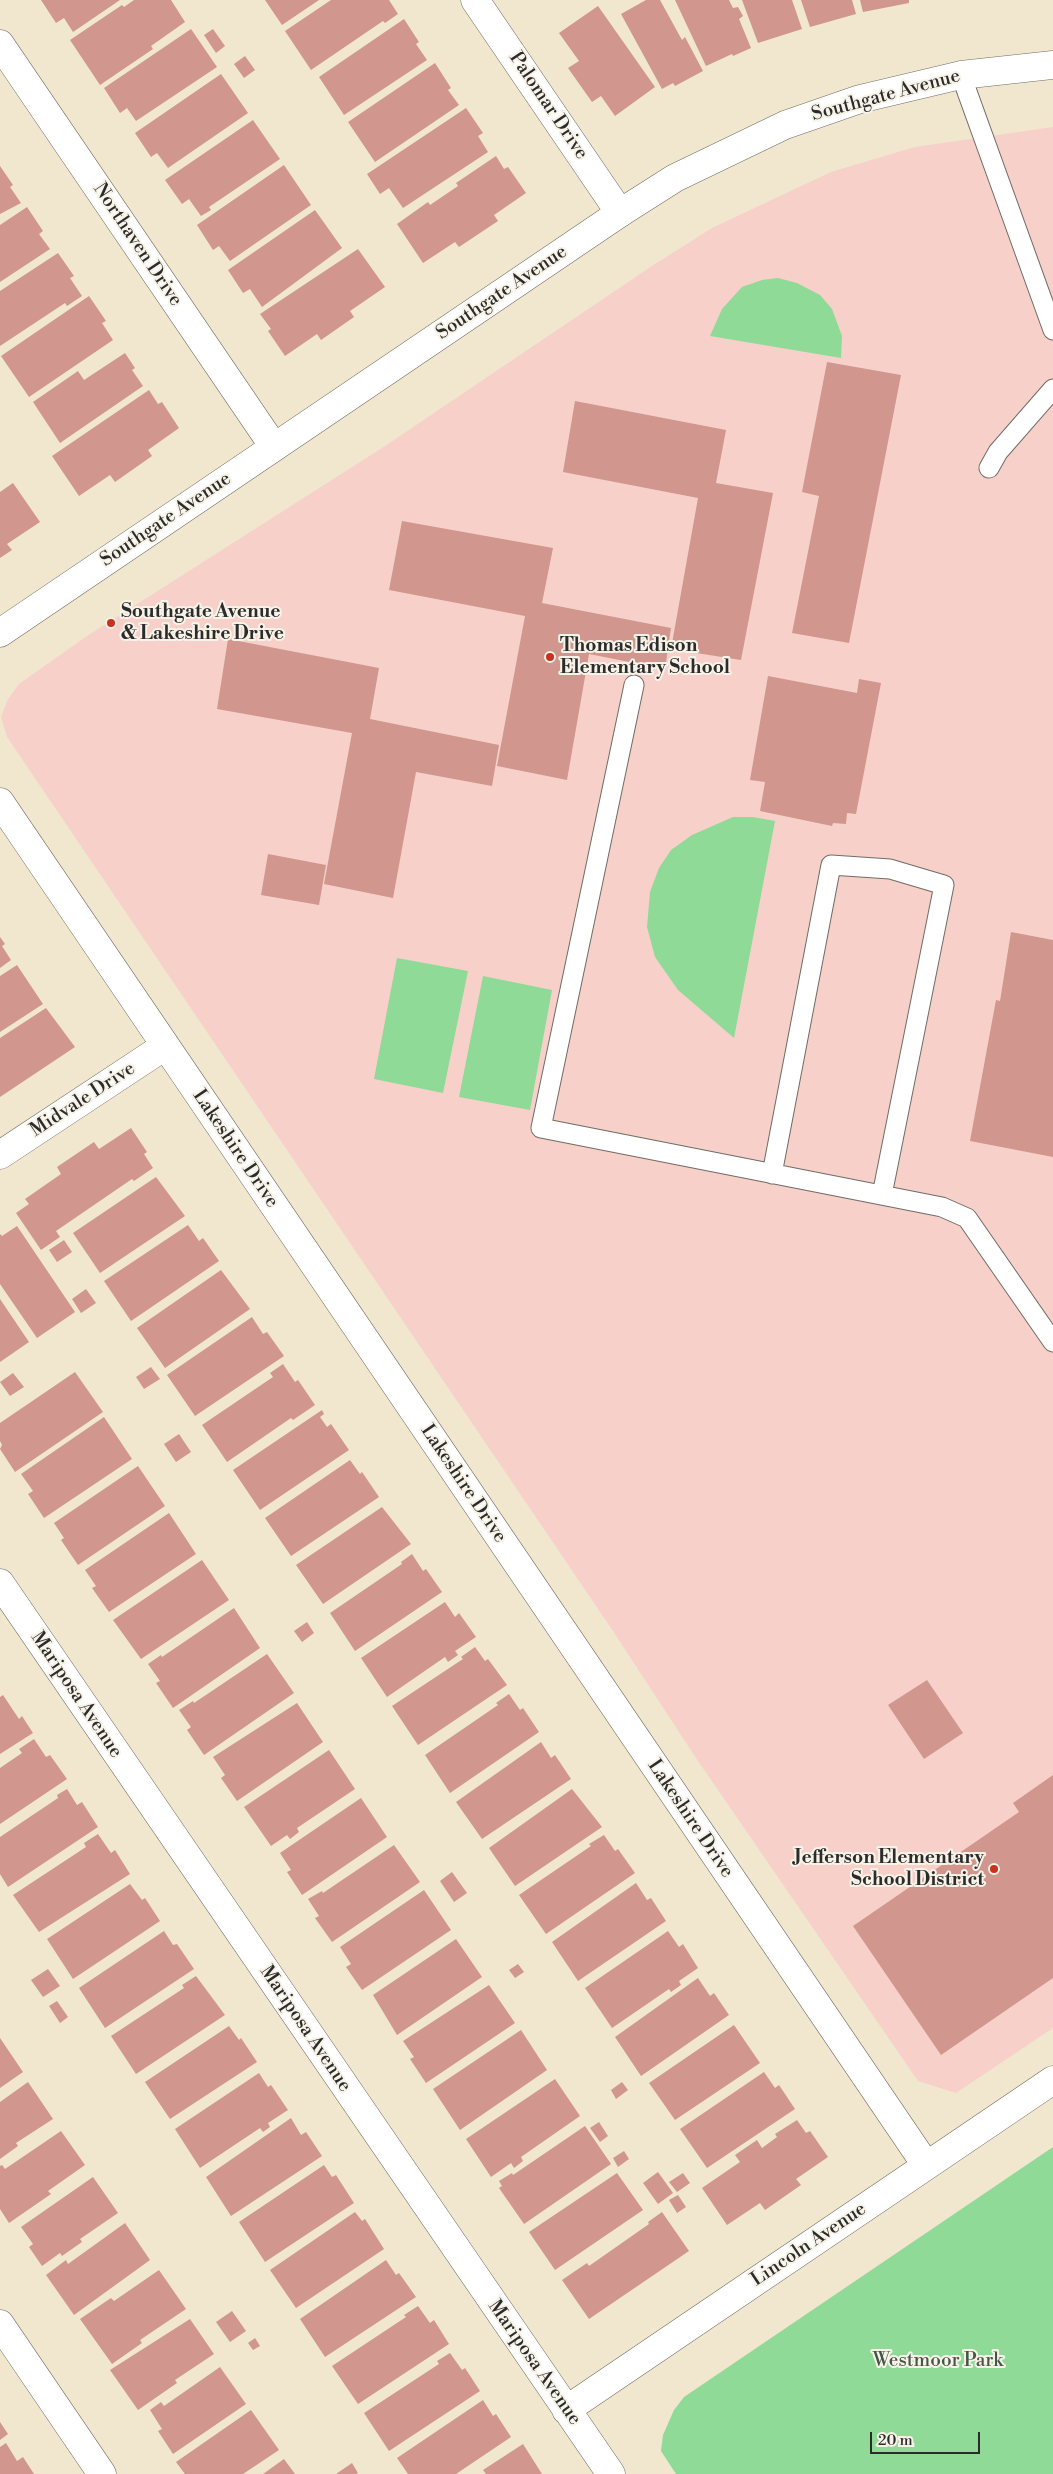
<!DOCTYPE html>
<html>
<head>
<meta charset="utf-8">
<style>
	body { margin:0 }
	#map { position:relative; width:1053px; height:2474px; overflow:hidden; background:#f1e6ce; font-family:"Libre Bodoni",serif }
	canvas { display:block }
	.scale { position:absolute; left:870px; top:2432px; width:110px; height:22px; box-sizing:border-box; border:2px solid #2b2b2b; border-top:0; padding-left:6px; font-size:15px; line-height:18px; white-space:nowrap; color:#2b2b2b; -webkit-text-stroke:4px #f7f3e8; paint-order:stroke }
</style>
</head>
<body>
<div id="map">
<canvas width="1053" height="2474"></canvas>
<div class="scale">20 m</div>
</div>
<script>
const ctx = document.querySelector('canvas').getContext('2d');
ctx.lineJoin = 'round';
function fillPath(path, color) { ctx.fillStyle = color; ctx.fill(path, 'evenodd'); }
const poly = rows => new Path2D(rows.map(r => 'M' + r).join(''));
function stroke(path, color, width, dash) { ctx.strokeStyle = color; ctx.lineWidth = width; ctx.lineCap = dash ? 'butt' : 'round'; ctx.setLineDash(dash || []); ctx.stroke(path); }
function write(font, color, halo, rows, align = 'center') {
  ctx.font = font + ' "Libre Bodoni",serif'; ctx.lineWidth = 4; ctx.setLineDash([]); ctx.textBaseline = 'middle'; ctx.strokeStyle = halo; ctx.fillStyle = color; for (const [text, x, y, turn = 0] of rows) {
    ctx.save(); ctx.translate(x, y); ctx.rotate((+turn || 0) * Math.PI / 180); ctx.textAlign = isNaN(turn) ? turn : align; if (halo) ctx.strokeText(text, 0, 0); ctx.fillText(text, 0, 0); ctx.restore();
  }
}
fillPath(poly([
	[1053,127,1053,2028,956,2093,918,2081,696,1758,613,1631,7,737,1,717,8,699,19,684,87,636,382,448,652,266,712,228,831,172,915,147]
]), '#f7d0ca');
fillPath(poly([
	[778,278,797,283,820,295,832,309,842,336,841,358,710,336,722,309,742,287,762,280],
	[733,817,753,817,775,821,734,1038,678,990,655,957,647,927,650,892,659,868,671,850,692,835],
	[397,958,468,971,443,1093,374,1079],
	[483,976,552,990,530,1110,459,1097],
	[1053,2147,1053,2474,676,2474,661,2451,663,2435,674,2410,684,2397]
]), '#8fda97');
fillPath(poly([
	[41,0,120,0,73,32,64,18,56,23],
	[134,0,171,0,185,22,151,46,153,49,100,85,70,40,122,5,124,7],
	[265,0,319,0,282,25],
	[331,0,389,0,398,14,385,23,383,21,311,70,285,31],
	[646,0,660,0,682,40,685,37,703,71,675,86,673,83,662,89,621,14],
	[675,0,729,0,733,8,738,7,743,16,739,19,751,48,733,56,732,54,706,66],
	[742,0,792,0,802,29,758,43],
	[801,0,852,0,856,14,810,27],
	[860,0,909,0,909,3,863,12],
	[598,6,655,87,615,116,601,96,592,102,568,68,579,61,559,33],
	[404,19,419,42,416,44,427,60,344,115,319,77],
	[191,29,217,67,136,121,127,108,120,113,104,88],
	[213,29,225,46,216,53,204,35],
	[245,56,255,70,244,78,234,64],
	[435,63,451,88,448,90,459,105,375,162,348,122],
	[221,74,248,113,168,168,157,153,151,157,135,133],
	[466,108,483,133,478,136,488,152,403,208,389,188,380,194,367,174],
	[253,120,280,159,209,207,211,210,201,216,189,199,182,204,165,180],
	[496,156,504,169,508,167,526,193,494,215,498,221,459,247,455,242,423,263,397,224,428,202,430,205,458,186,456,183],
	[284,165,311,205,230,261,219,246,213,250,197,225],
	[0,166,13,185,10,187,21,203,0,214],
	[27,207,43,231,39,234,50,249,0,282,0,225],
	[315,210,342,248,262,307,250,289,243,293,228,270],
	[358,249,385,287,350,311,354,317,321,340,317,334,285,356,268,331,271,329,260,314],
	[58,253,74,276,70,278,82,296,67,306,65,303,0,346,0,291],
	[89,296,106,321,102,323,113,340,29,397,1,356],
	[125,353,135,368,132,370,143,386,60,443,33,402,78,371,84,380],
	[827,362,901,375,849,643,792,633,819,496,802,492],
	[149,390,158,404,162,402,179,428,148,450,152,456,115,482,110,475,79,496,52,456],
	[575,401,726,430,716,483,773,493,741,660,671,649,698,498,563,472],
	[13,483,40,522,7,544,12,550,0,558,0,492],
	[402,521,553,548,542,603,671,628,665,669,589,654,567,780,497,766,525,616,389,590],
	[228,639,379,668,370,719,499,745,492,786,416,772,393,898,324,884,352,733,217,709],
	[768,676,857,693,859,679,881,683,856,814,847,813,846,824,833,823,832,826,760,811,765,782,750,780],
	[268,854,326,865,319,905,261,895],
	[1011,932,1053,940,1053,1157,970,1141,996,1000,1000,1001],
	[0,937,5,944,2,946,11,960,0,968],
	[17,965,43,1004,0,1032,0,976],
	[46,1008,75,1047,0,1097,0,1038],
	[131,1128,147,1152,144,1154,153,1168,134,1181,132,1179,56,1231,60,1237,41,1250,16,1213,29,1204,25,1199,61,1174,57,1167,94,1142,99,1149],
	[156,1177,185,1216,100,1273,73,1233],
	[188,1225,199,1241,203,1238,219,1261,131,1321,104,1281],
	[17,1226,75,1312,37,1338,0,1284,0,1234,2,1236],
	[64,1240,72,1252,57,1262,49,1250],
	[221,1270,250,1309,165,1368,137,1328],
	[86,1289,96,1303,81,1313,72,1299],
	[0,1299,29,1342,0,1362],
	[252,1317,263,1334,267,1332,284,1356,195,1416,167,1375],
	[283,1364,295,1382,298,1380,315,1405,293,1420,291,1418,227,1462,202,1425,273,1377,270,1373],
	[151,1367,160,1379,144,1389,136,1377],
	[75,1372,103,1412,15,1472,0,1449,2,1445,0,1441,0,1423],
	[13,1373,24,1387,10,1396,0,1382],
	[322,1410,324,1414,320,1417,327,1427,331,1424,349,1450,260,1510,233,1470],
	[104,1417,132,1459,44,1518,28,1494,33,1491,21,1474],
	[179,1434,191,1452,176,1462,164,1444],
	[350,1460,360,1474,362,1472,379,1497,291,1556,265,1518],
	[138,1466,165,1506,78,1565,61,1540,64,1538,54,1523],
	[382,1507,411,1544,323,1604,296,1565],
	[169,1513,196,1554,109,1612,92,1588,96,1586,85,1570],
	[412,1554,423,1571,426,1569,442,1592,355,1651,330,1613,402,1564,401,1562],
	[202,1560,229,1600,141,1659,113,1620],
	[445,1602,455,1617,459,1613,476,1637,455,1651,458,1655,448,1662,445,1657,387,1697,361,1658],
	[234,1608,260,1648,173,1708,156,1683,160,1681,148,1664,161,1655,162,1657],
	[307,1622,314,1633,302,1642,294,1631],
	[475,1647,485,1661,488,1659,507,1685,418,1745,392,1706,463,1659,461,1657],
	[267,1654,294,1693,204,1755,187,1730,191,1727,179,1710,193,1701,194,1703],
	[927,1680,963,1733,924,1759,888,1705],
	[509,1694,520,1710,523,1708,539,1732,450,1793,425,1755,498,1705,496,1703],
	[3,1695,19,1719,22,1716,33,1733,0,1754,0,1697],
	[297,1703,323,1742,237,1801,221,1778,225,1775,213,1757],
	[34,1739,46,1757,50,1755,67,1779,0,1824,0,1768,22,1753,19,1749],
	[541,1742,551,1758,555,1755,571,1779,482,1839,456,1802],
	[329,1750,355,1789,297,1828,299,1832,290,1839,287,1835,271,1846,244,1807],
	[1053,1775,1053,1978,941,2055,853,1926,1019,1812,1013,1803],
	[67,1789,77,1805,82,1802,98,1827,8,1887,0,1874,0,1837,58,1798,57,1795],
	[572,1789,602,1827,515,1886,489,1848],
	[361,1798,387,1837,302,1895,287,1872,291,1870,280,1853],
	[98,1834,111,1853,115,1850,130,1874,39,1932,13,1895,86,1847,84,1843],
	[604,1835,615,1851,618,1849,635,1873,546,1934,519,1895,591,1846,589,1844],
	[394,1845,420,1882,332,1942,315,1918,319,1916,308,1899,322,1891,323,1893],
	[452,1872,467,1893,454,1902,440,1881],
	[636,1883,647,1900,651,1898,666,1921,578,1981,552,1942],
	[130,1884,142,1900,145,1898,160,1921,73,1979,47,1939],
	[424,1890,451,1930,362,1990,346,1967,351,1964,340,1947],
	[164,1931,173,1945,177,1944,194,1969,105,2028,79,1988],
	[668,1931,679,1947,683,1944,698,1968,679,1981,681,1985,671,1992,669,1989,612,2028,585,1988],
	[456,1939,482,1977,397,2035,373,1995],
	[518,1964,524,1972,515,1978,509,1970],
	[48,1969,60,1986,43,1997,31,1980],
	[196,1976,225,2015,136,2074,111,2036,184,1988,182,1985],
	[698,1978,710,1996,714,1993,729,2015,641,2076,615,2037],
	[489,1985,515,2023,426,2083,410,2059,414,2057,403,2041],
	[57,2001,68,2017,60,2023,49,2006],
	[734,2025,760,2063,675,2120,649,2083],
	[229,2026,239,2040,241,2038,257,2062,170,2119,145,2082],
	[521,2030,547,2070,460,2130,433,2089],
	[0,2038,23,2072,0,2088],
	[764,2072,775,2088,779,2085,795,2109,707,2168,680,2129],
	[259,2073,268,2087,271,2085,288,2110,268,2123,270,2127,263,2132,260,2128,200,2168,175,2129],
	[555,2079,580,2116,521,2157,523,2161,514,2168,511,2163,491,2177,466,2139],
	[28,2082,53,2119,16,2143,18,2146,0,2159,0,2102],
	[622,2082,628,2090,616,2099,611,2090],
	[291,2118,301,2135,306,2132,322,2156,231,2216,206,2177],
	[797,2120,806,2133,810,2131,828,2157,796,2179,801,2185,765,2210,760,2203,727,2225,702,2188,740,2162,735,2155,757,2140,762,2148,777,2137,775,2134],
	[599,2122,608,2136,600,2142,590,2128],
	[585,2126,611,2164,524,2224,499,2188,502,2186,499,2181,512,2173,513,2175],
	[61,2131,85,2165,48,2191,51,2194,9,2223,0,2209,0,2166,2,2165,5,2169],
	[624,2151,629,2159,618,2167,613,2158],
	[324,2165,332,2177,336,2175,354,2203,265,2262,239,2222],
	[658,2172,673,2193,658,2204,643,2183],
	[617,2173,643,2210,555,2270,529,2232],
	[683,2173,690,2183,677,2192,669,2182],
	[93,2177,118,2213,80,2239,82,2242,62,2256,60,2253,42,2266,29,2247,33,2244,21,2227],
	[678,2195,686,2207,677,2213,669,2200],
	[355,2212,362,2221,365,2219,384,2249,296,2308,270,2270],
	[662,2212,689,2251,589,2319,562,2280,587,2263,589,2266,649,2224,648,2222],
	[125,2223,150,2260,74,2315,46,2275,66,2260,68,2264],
	[386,2260,396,2275,399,2273,416,2297,325,2357,300,2319],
	[159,2270,186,2309,140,2340,142,2343,112,2364,80,2319,111,2298,114,2301],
	[418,2306,430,2323,434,2320,449,2344,358,2404,332,2366,406,2317,404,2315],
	[232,2311,246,2331,230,2342,216,2322],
	[190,2319,214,2354,175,2380,177,2383,138,2410,110,2370],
	[255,2338,260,2346,253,2350,248,2343],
	[450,2353,462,2370,465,2368,480,2391,389,2451,364,2413,439,2364,437,2361],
	[220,2367,246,2404,173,2454,158,2431,162,2429,150,2410,161,2402,164,2406],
	[483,2400,493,2416,496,2414,511,2437,456,2474,408,2474,397,2458],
	[251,2410,279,2450,243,2474,185,2474,176,2462],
	[0,2422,8,2434,0,2440],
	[6,2443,17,2461,23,2457,34,2474,0,2474,0,2447],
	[523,2444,542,2474,486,2474,483,2470],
	[284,2459,295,2474,263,2474],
	[352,2463,358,2473,356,2474,336,2474]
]), '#d1968d');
const service = poly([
	[961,75,1053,330],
	[989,468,998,452,1053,389],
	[634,685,541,1128,942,1207,967,1218,1053,1342],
	[772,1174,831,865,890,869,944,885,882,1195]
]);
const minor = poly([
	[475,0,620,213],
	[0,44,274,447],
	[0,802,926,2165],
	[0,1155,165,1046],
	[0,1583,611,2474],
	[0,2324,102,2474],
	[566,2410,1053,2080]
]);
const tertiary = poly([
	[0,633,620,213,675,178,785,125,860,99,961,75,1053,65]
]);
stroke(service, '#706c64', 21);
stroke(minor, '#706c64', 29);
stroke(tertiary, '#706c64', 29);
stroke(service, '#fff', 19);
stroke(minor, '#fff', 28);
stroke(tertiary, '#fff', 28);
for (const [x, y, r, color] of [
	[111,623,5,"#c8321e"],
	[550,657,5,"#c8321e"],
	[994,1869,5,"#c8321e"]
]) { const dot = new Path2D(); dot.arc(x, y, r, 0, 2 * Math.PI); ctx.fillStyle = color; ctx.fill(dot); stroke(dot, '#f7f3e8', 2); }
write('19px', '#2b2b2b', '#f7f3e8', [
	["Southgate Avenue",886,96,-15],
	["Palomar Drive",548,106,56],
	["Northaven Drive",137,245,56],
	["Southgate Avenue",502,293,-34],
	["Southgate Avenue",166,520,-34],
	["Midvale Drive",83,1100,-33],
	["Lakeshire Drive",235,1149,56],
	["Lakeshire Drive",463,1484,56],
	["Mariposa Avenue",76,1695,56],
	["Lakeshire Drive",690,1819,56],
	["Mariposa Avenue",305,2029,56],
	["Lincoln Avenue",809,2245,-34],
	["Mariposa Avenue",534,2363,55]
]);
write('bold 19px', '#2b2b2b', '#f7f3e8', [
	["Southgate Avenue",121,612],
	["& Lakeshire Drive",121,634],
	["Thomas Edison",560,646],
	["Elementary School",560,668],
	["Jefferson Elementary",984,1858,"right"],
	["School District",984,1880,"right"]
], 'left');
write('19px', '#445746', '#f7f3e8', [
	["Westmoor Park",938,2361]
]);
</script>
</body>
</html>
